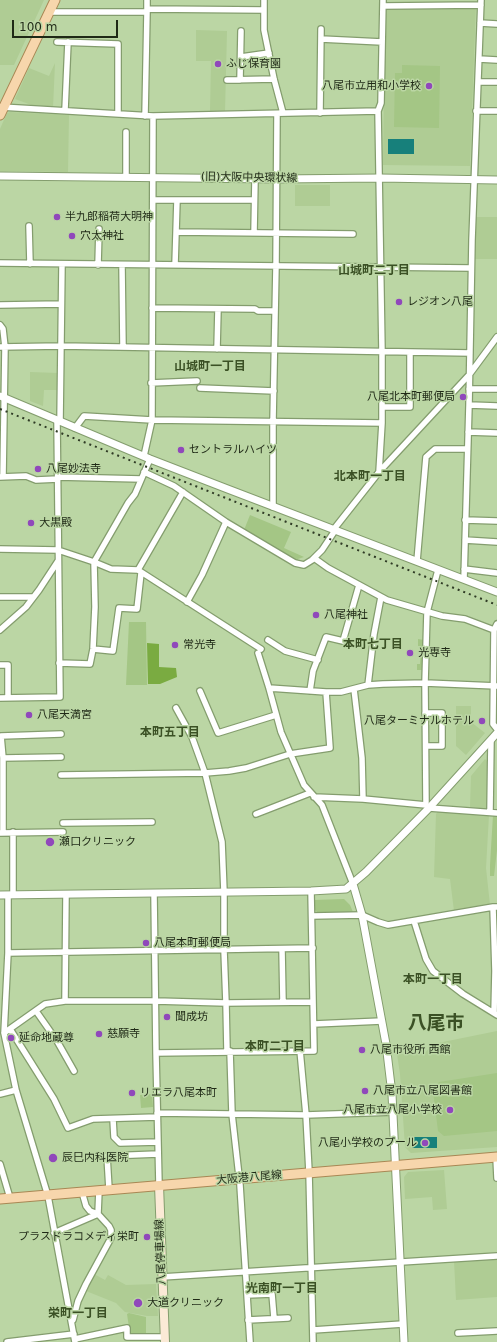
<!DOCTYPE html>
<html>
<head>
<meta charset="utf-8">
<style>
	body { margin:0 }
	#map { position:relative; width:497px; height:1342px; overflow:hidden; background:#bbd6a4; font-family:"DejaVu Sans",sans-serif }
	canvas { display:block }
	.scale { position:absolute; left:12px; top:20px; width:106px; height:18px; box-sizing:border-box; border:2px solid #1f2916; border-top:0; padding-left:5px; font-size:12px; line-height:14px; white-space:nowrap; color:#1f2916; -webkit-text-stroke:3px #bbd6a4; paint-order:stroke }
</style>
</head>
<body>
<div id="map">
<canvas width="497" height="1342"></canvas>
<div class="scale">100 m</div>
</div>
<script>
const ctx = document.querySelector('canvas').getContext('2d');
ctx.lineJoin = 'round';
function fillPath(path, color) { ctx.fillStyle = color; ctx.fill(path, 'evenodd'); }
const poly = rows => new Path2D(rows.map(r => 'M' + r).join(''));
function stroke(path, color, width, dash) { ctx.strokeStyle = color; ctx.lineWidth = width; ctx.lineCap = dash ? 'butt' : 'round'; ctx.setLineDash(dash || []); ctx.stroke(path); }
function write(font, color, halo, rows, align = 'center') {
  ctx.font = font + ' "DejaVu Sans","Noto Sans JP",sans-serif'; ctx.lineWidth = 3; ctx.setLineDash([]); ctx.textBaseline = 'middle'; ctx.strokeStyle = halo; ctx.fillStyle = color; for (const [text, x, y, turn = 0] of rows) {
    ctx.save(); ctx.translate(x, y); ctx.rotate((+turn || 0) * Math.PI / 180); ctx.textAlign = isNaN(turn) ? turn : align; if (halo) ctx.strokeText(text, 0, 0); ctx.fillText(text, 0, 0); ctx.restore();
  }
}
fillPath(poly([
	[0,0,44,0,14,65,0,65],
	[476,5,470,166,383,165,385,7],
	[196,30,227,31,225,112,210,111,211,61,196,61],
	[55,63,53,108,37,107,15,99,29,68,49,76],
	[10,112,69,115,68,172,0,171,0,129,7,113],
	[295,185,330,185,330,206,295,206],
	[474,217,497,217,497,259,474,259],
	[30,372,58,373,59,390,44,390,43,406,30,401],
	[456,706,471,706,471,722,485,733,466,755,456,746],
	[485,759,489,763,489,806,486,809,470,807,471,776],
	[439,810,489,815,486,868,490,905,454,911,450,879,434,877,436,814],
	[497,1031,497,1147,411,1153,405,1147,400,1074,397,1054,424,1054,433,1044],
	[444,1170,447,1209,433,1210,432,1197,405,1199,404,1177,408,1172],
	[497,1259,497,1297,456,1300,454,1261],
	[94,1274,105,1280,108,1275,126,1285,156,1284,158,1316,147,1316,125,1312,116,1303,86,1291]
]), '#afcc94');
fillPath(poly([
	[402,65,440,66,439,128,394,127,395,73,402,73],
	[250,515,291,532,284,548,304,557,298,559,297,561,295,561,244,530],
	[129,622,146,622,147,685,126,685],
	[418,639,424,640,423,670,417,670,417,664,420,664,421,646,418,646],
	[493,815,497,816,497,850,494,876,490,876,490,865],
	[344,899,350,905,353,912,318,913,315,910,314,900],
	[497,1073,497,1131,444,1136,438,1131,433,1091,439,1082],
	[152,1094,153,1107,141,1108,140,1095],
	[129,1313,146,1317,146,1334,130,1334,127,1314]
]), '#a4c685');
fillPath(poly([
	[147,643,159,644,159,667,176,668,177,677,160,684,148,684]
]), '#7aab41');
fillPath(poly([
	[388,139,414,139,414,154,388,154],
	[412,1137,437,1137,437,1148,412,1148]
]), '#17807b');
const minor = poly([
	[147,0,147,11],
	[264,0,264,30,274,79,283,113],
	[383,6,481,5],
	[147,9,264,10],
	[50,12,147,12,145,116],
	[480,23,497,24],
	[321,39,382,42],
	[57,42,118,44,118,114],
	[241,57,269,53],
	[479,59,497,60],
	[227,80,274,79],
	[240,80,241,31],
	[478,82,497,82],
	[1,107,153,116,378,111],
	[65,110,68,42],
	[476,111,497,111],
	[320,113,321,29],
	[126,132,126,177],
	[153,200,254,200],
	[29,226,30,264],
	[176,232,353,234],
	[254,233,255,179],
	[0,263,471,268],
	[98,265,99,229],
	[122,265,123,347],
	[175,265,177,200],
	[0,305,61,304],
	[152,308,255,309,258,311,275,311],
	[0,325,3,329,5,347,3,477],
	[0,347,61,346,470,353],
	[217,349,218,309],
	[151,383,197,381],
	[200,388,274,391],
	[469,389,497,389],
	[469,405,497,406],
	[382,407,410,407,410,352],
	[60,422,62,264],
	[75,428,84,416,152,420,382,423],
	[468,432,497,433],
	[144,456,152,420,153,116],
	[144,472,174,486,226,522,295,563,304,565,312,560,322,550,336,529],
	[379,472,382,423,382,352,378,111,381,103,383,0],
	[0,477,26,476,36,480,58,479],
	[58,477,141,479],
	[273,507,273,421,276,266,277,114],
	[465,520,497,521],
	[334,529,379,472,469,375,497,337],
	[465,540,497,542],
	[0,549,58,550,94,562,111,569,138,570,261,649],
	[314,558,328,568,387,600,442,616,465,619,494,630],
	[417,561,426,457,435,449,467,449],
	[464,569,497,573],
	[138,570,183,492],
	[464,579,469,405,472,240,481,0],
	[0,597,33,597],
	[187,602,202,575,226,522],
	[497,624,494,630,493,724,497,729],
	[0,630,26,607,39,590,58,561],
	[268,640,285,651,318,660],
	[93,649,113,651,119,608,137,609,141,573],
	[258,653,269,688,281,732,304,785,322,805,353,884],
	[59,663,90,664,93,649,95,607,94,562,128,503,135,494,150,459],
	[0,665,8,665,8,698],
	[368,685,374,634,381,597],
	[269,688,326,692,341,692,368,685,383,684,425,683,497,686],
	[354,689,362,758,363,799],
	[200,691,218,733,276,715],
	[310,691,313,671,326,637,343,641,359,585],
	[0,698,60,697,57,420],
	[176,708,192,737,205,773,222,842,224,892,224,950,226,1003,227,1051],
	[425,713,442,713,442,746,426,746],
	[3,758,61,757],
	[61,775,205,773,229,771,246,768,290,754,330,748,326,692],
	[314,797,363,799,426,805,429,808,497,813],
	[426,805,425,683,427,612,438,570],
	[490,812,491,740],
	[256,814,310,793],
	[63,823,152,822],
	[3,832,3,758,1,736,61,734],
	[13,832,13,895],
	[0,833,63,832],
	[154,893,156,1053,159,1185],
	[8,895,8,953,4,1033,16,1090,48,1196,75,1342],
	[493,907,495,971,494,1013],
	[312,916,362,915,378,922,388,925,493,907,497,907],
	[414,921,426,959,433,971,463,994,497,1015],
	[282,949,283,1002],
	[8,953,313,948],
	[65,1001,66,895],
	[36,1011,57,1041,74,1071],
	[314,1024,382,1021],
	[10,1029,54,1099,68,1128,93,1119,157,1117],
	[4,1033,45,1004,65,1001,156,1001,226,1003,313,1002],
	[300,1050,306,1115,309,1172,313,1342],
	[230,1051,232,1114,240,1185,250,1342],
	[156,1053,314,1051,311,891],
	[0,1094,16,1090],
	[157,1113,306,1115,394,1112],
	[113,1119,114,1137,120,1143,158,1142],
	[496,1157,497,1178],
	[0,1164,10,1198],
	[109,1189,107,1156,158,1154],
	[82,1192,86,1206,90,1211,98,1214,99,1190],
	[54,1233,98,1214,109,1226,111,1230,111,1238,86,1284,78,1301,73,1320],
	[162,1277,497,1256],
	[247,1295,272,1294,274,1318],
	[248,1320,288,1318],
	[313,1330,403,1324],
	[458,1333,497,1331],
	[75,1339,127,1328,127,1337,164,1337],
	[7,1342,74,1334]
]);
const tertiary = poly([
	[0,176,277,179,380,178,497,180],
	[0,396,150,459,225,488,497,592],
	[353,884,362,915,386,1044,392,1094,404,1342],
	[0,895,311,891,346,889,366,872,429,808,497,733]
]);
const secondary = poly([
	[159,1185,165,1342]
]);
const primary = poly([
	[0,115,55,0],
	[0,1199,497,1157]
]);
stroke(minor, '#849d6e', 8);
stroke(tertiary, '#849d6e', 9);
stroke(secondary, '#849d6e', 10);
stroke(primary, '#a88754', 11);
stroke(minor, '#fff', 5.5);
stroke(tertiary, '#fff', 7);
stroke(secondary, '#fbead6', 8);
stroke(primary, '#f7d6ac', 9);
stroke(poly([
	[0,409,497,605]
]), '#2f3b25', 2, [2, 4]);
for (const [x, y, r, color] of [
	[218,64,4,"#9048bb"],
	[429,86,4,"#9048bb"],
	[57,217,4,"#9048bb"],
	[72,236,4,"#9048bb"],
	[399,302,4,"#9048bb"],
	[463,397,4,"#9048bb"],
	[181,450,4,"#9048bb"],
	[38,469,4,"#9048bb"],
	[31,523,4,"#9048bb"],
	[316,615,4,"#9048bb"],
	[175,645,4,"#9048bb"],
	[410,653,4,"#9048bb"],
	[29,715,4,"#9048bb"],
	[482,721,4,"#9048bb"],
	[50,842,5,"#9048bb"],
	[146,943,4,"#9048bb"],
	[167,1017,4,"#9048bb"],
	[99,1034,4,"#9048bb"],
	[11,1038,4,"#9048bb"],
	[362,1050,4,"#9048bb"],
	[365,1091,4,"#9048bb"],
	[132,1093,4,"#9048bb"],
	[450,1110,4,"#9048bb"],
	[425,1143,4,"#9048bb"],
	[53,1158,5,"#9048bb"],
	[147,1237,4,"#9048bb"],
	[138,1303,5,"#9048bb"]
]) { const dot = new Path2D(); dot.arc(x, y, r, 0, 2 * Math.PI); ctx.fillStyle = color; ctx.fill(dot); stroke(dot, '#bbd6a4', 1.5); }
write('11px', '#1f2916', '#bbd6a4', [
	["ふじ保育園",226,64],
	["八尾市立用和小学校",421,86,"right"],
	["半九郎稲荷大明神",65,217],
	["穴太神社",80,236],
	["レジオン八尾",407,302],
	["八尾北本町郵便局",455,397,"right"],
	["セントラルハイツ",189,450],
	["八尾妙法寺",46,469],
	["大黒殿",39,523],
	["八尾神社",324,615],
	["常光寺",183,645],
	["光専寺",418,653],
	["八尾天満宮",37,715],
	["八尾ターミナルホテル",474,721,"right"],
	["瀬口クリニック",59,842],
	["八尾本町郵便局",154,943],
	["聞成坊",175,1017],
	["慈願寺",107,1034],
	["延命地蔵尊",19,1038],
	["八尾市役所 西館",370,1050],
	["八尾市立八尾図書館",373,1091],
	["リエラ八尾本町",140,1093],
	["八尾市立八尾小学校",442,1110,"right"],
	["八尾小学校のプール",417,1143,"right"],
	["辰巳内科医院",62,1158],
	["プラスドラコメディ栄町",139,1237,"right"],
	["大道クリニック",147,1303]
], 'left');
write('11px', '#1f2916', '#bbd6a4', [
	["(旧)大阪中央環状線",249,178,1],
	["大阪港八尾線",249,1178,-5],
	["八尾停車場線",161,1252,-92]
]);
write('bold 12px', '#3b5125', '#bbd6a4', [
	["山城町二丁目",374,271],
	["山城町一丁目",210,367],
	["北本町一丁目",370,477],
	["本町七丁目",373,645],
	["本町五丁目",170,733],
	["本町一丁目",433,980],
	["本町二丁目",275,1047],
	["光南町一丁目",282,1289],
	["栄町一丁目",78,1314]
]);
write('bold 19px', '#3b5125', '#bbd6a4', [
	["八尾市",436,1024]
]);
</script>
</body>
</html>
